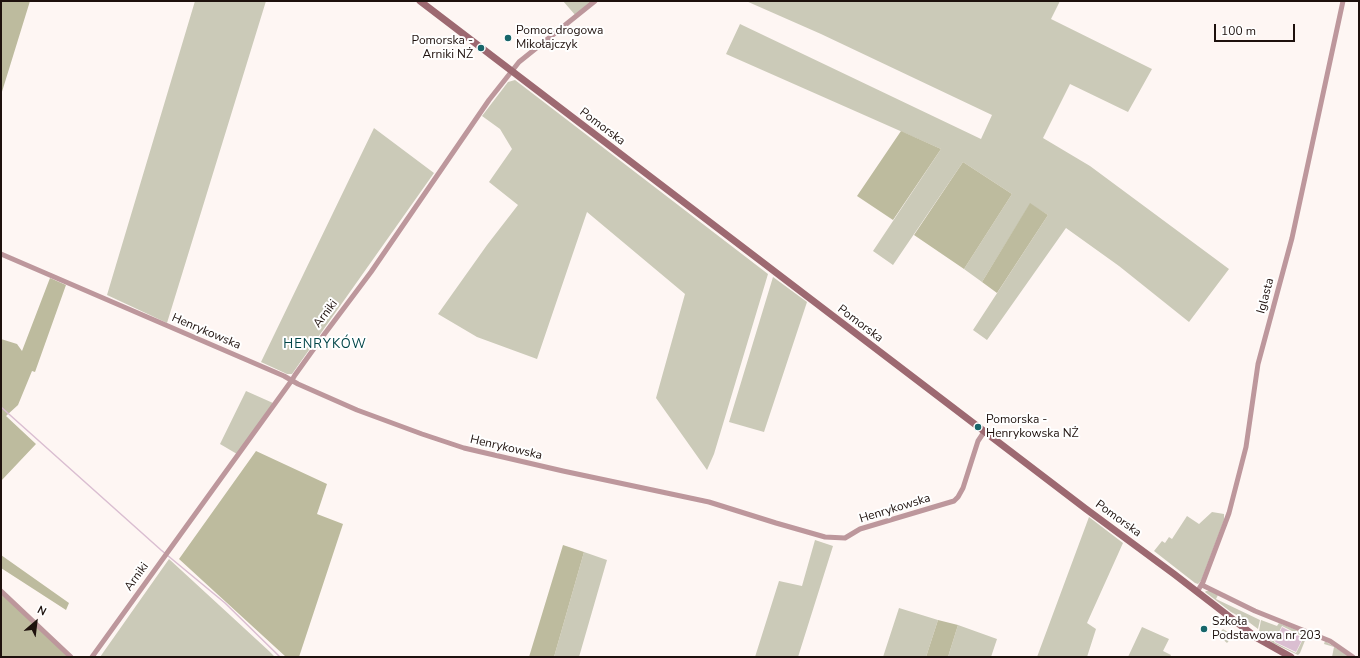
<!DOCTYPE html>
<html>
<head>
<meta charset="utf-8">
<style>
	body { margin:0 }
	#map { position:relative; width:1360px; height:658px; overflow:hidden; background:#fef6f3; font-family:"Nunito Sans",sans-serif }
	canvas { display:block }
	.frame { position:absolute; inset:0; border:2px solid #1e110d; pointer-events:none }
	.north { position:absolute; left:16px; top:602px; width:40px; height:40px; -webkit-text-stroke:3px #fff; paint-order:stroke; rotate:28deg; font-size:11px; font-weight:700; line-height:16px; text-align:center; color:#1e110d }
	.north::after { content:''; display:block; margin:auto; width:14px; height:18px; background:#1e110d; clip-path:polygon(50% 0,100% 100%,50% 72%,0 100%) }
	.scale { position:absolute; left:1214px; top:24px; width:81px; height:18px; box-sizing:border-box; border:2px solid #1e110d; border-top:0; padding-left:5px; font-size:12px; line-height:14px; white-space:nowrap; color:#1e110d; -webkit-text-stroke:3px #fff; paint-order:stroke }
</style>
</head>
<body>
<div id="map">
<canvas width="1360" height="658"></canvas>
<div class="frame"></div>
<div class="north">N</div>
<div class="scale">100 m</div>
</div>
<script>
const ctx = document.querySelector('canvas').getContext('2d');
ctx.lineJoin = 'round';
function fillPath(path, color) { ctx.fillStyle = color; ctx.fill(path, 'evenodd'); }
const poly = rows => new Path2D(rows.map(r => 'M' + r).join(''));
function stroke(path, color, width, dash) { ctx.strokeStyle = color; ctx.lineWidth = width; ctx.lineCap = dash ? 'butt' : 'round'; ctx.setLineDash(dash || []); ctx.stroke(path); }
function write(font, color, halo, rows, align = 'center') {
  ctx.font = font + ' "Nunito Sans",sans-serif'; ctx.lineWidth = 4; ctx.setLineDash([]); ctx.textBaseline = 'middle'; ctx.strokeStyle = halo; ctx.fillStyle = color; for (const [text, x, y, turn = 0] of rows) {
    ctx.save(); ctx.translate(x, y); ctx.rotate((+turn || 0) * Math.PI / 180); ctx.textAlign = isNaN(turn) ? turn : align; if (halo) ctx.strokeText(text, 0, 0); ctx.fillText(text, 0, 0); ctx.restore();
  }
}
fillPath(poly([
	[195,1,266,1,167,323,107,295],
	[563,1,595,1,576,16],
	[746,1,1060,1,1051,19,1152,69,1128,112,1070,84,1043,138,1090,166,1229,269,1189,322,1119,266,1066,228,987,340,973,330,1048,215,1030,204,982,282,964,269,1012,194,963,162,893,265,873,251,941,149,726,54,740,24,981,139,992,115,821,34],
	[515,80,768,274,714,454,707,470,656,398,685,294,587,212,537,359,477,337,438,314,487,245,518,205,489,182,512,149,500,129,482,116,508,82],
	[374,128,434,173,292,374,287,374,261,362],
	[773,277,807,302,764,432,729,422],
	[246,391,273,403,237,454,220,444],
	[1212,512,1224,514,1224,520,1201,581,1198,584,1195,583,1154,551,1162,541,1165,543,1169,537,1172,539,1187,516,1199,524],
	[1089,517,1123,543,1087,623,1096,629,1087,657,1037,657],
	[815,540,833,546,798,657,755,657,779,581,802,586],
	[584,552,607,560,579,657,554,657],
	[169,559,269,651,275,657,100,657],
	[1206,591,1210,591,1218,595,1216,599,1260,620,1258,629,1246,620,1231,612,1205,592],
	[899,608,938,620,926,657,883,657],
	[1261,620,1277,626,1279,623,1302,632,1305,635,1306,638,1300,653,1298,655,1273,643,1259,631],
	[1282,626,1304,637,1296,653,1274,642],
	[958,625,997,639,991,657,948,657],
	[1142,627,1169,639,1163,651,1171,655,1170,657,1128,657],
	[1223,629,1228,632,1232,637,1227,643,1218,635],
	[1325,641,1347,655,1347,657,1332,657,1334,647,1324,644]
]), '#cbcab8');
fillPath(poly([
	[1,1,30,1,1,95],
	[901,131,941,149,893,220,857,196],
	[963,162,1012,194,964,269,914,235],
	[1030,203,1048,215,997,293,982,282],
	[50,278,66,285,35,372,32,371,18,405,6,416,36,444,1,481,1,339,17,344,22,351],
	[256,451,327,484,317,514,343,524,299,657,286,657,179,559],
	[563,545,584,552,554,657,529,657],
	[1,555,69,603,66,610,1,568],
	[1,591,71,657,1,657],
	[938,620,958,625,948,657,926,657]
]), '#bdbb9e');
fillPath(poly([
	[1282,627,1303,638,1296,652,1275,642]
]), '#dabed1');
stroke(poly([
	[1,407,161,550,225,603,280,657]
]), '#dabed1', 1.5);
stroke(poly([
	[1,254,284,376,298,384,357,410,422,434,464,448,563,471,709,502,776,523,825,537,845,538,860,529,954,501,958,497,963,488,978,441,984,432],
	[1202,585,1255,611,1330,641,1353,657],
	[1,591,71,657],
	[1197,592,1203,582,1229,513,1246,447,1258,364,1292,238,1343,1],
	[92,657,292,380,295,375,323,336,371,272,489,100,519,62,595,1]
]), '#bd979c', 5);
stroke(poly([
	[420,1,1086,509,1174,574,1257,638,1291,657]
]), '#9d6971', 7);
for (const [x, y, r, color] of [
	[508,38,4,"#17666a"],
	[481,48,4,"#17666a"],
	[978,427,4,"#17666a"],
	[1204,629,4,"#17666a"]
]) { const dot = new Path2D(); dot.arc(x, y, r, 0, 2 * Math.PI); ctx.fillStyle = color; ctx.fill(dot); stroke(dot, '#fff', 1.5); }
write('12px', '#1e110d', '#fff', [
	["Pomoc drogowa",516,31],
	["Mikołajczyk",516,45],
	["Pomorska -",473,41,"right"],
	["Arniki NŻ",473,55,"right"],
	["Pomorska -",986,420],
	["Henrykowska NŻ",986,434],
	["Szkoła",1212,622],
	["Podstawowa nr 203",1212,636]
], 'left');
write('12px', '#1e110d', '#fff', [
	["Pomorska",602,127,37],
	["Iglasta",1266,296,-75],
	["Arniki",326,314,-53],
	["Pomorska",860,324,37],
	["Henrykowska",206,332,23],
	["Henrykowska",506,448,13],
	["Henrykowska",895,509,-17],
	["Pomorska",1118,519,36],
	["Arniki",137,577,-54]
]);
ctx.letterSpacing = '1px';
write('13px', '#014548', '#fff', [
	["HENRYKÓW",325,345]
]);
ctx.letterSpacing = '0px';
</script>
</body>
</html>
